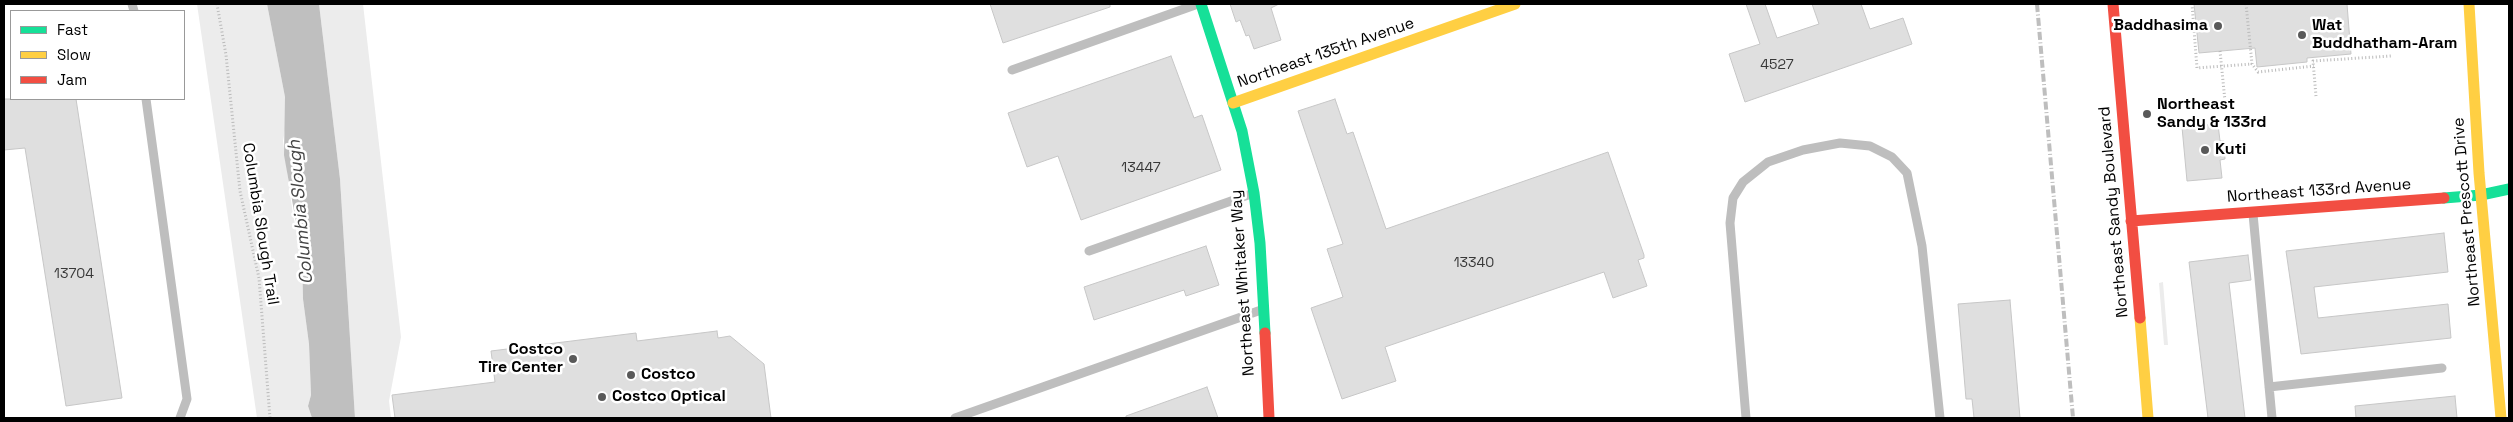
<!DOCTYPE html>
<html>
<head>
<meta charset="utf-8">
<style>
	body { margin:0 }
	#map { position:relative; width:2513px; height:422px; overflow:hidden; background:#fff; font-family:"Space Grotesk",sans-serif }
	canvas { display:block }
	.frame { position:absolute; inset:0; border:5px solid #000; pointer-events:none }
	.legend { position:absolute; left:10px; top:10px; width:175px; height:90px; box-sizing:border-box; background:#fff; border:1px solid #999; margin:0; padding:6px 9px; list-style:none; font-size:15px; color:#000 }
	.legend li { display:flex; align-items:center; gap:10px; height:25px }
	.legend b { width:25px; border:1px solid #999 }
</style>
</head>
<body>
<div id="map">
<canvas width="2513" height="422"></canvas>
<div class="frame"></div>
<ul class="legend">
<li><b style="height:6px;background:#16e098"></b>Fast</li>
<li><b style="height:6px;background:#ffcf43"></b>Slow</li>
<li><b style="height:6px;background:#f24e42"></b>Jam</li>
</ul>
</div>
<script>
const ctx = document.querySelector('canvas').getContext('2d');
ctx.lineJoin = 'round';
function fillPath(path, color) { ctx.fillStyle = color; ctx.fill(path, 'evenodd'); }
const poly = rows => new Path2D(rows.map(r => 'M' + r).join(''));
function stroke(path, color, width, dash) { ctx.strokeStyle = color; ctx.lineWidth = width; ctx.lineCap = dash ? 'butt' : 'round'; ctx.setLineDash(dash || []); ctx.stroke(path); }
function write(font, color, halo, rows, align = 'center') {
  ctx.font = font + ' "Space Grotesk",sans-serif'; ctx.lineWidth = 5; ctx.setLineDash([]); ctx.textBaseline = 'middle'; ctx.strokeStyle = halo; ctx.fillStyle = color; for (const [text, x, y, turn = 0] of rows) {
    ctx.save(); ctx.translate(x, y); ctx.rotate((+turn || 0) * Math.PI / 180); ctx.textAlign = isNaN(turn) ? turn : align; if (halo) ctx.strokeText(text, 0, 0); ctx.fillText(text, 0, 0); ctx.restore();
  }
}
fillPath(poly([
	[197,4,267,4,285,97,286,125,283,141,293,215,302,256,303,299,309,344,311,395,308,406,312,418,257,418],
	[319,4,363,4,401,337,389,401,391,418,355,418,340,179],
	[2163,282,2168,345,2164,345,2159,283]
]), '#ececec');
fillPath(poly([
	[267,4,319,4,340,179,355,418,312,418,308,406,311,395,309,344,303,299,302,256,284,155,285,97]
]), '#bfbfbf');
const building = poly([
	[990,4,1110,4,1110,7,1003,43,990,4],
	[1230,4,1279,4,1271,8,1281,40,1254,49,1249,35,1246,36,1240,20,1236,22,1230,4],
	[1746,4,1765,4,1777,38,1819,24,1812,4,1861,4,1870,29,1903,18,1912,44,1745,102,1729,54,1760,44,1746,4],
	[2194,4,2347,4,2351,54,2307,58,2307,62,2257,67,2255,48,2199,53,2194,4],
	[1171,56,1194,118,1202,115,1221,170,1081,220,1058,156,1027,167,1008,113,1171,56],
	[4,99,76,99,122,398,66,406,25,148,4,150,4,99],
	[1335,99,1347,134,1353,132,1386,229,1608,152,1644,255,1644,258,1638,260,1647,286,1613,298,1604,272,1385,347,1396,381,1342,399,1311,308,1343,297,1327,249,1343,244,1298,111,1335,99],
	[2218,124,2220,141,2224,141,2225,159,2220,160,2222,178,2187,181,2182,127,2218,124],
	[2444,233,2448,272,2314,287,2318,318,2448,304,2451,338,2301,354,2286,251,2444,233],
	[1206,246,1219,285,1186,296,1184,290,1094,320,1084,287,1206,246],
	[2248,255,2251,280,2229,283,2245,418,2208,418,2189,262,2248,255],
	[2010,300,2020,418,1974,418,1972,399,1966,399,1958,304,2010,300],
	[717,331,718,338,730,336,764,364,771,418,395,418,392,395,495,382,491,351,636,333,637,341,717,331],
	[1207,387,1218,418,1126,418,1126,416,1207,387],
	[2455,396,2457,418,2356,418,2355,406,2455,396]
]);
fillPath(building, '#dfdfdf');
stroke(building, '#c7c7c7', 1);
stroke(poly([
	[217,4,226,55,240,191,259,278,270,418],
	[2192,4,2197,68,2252,64],
	[2246,4,2252,64,2258,72,2314,66],
	[2220,51,2225,101],
	[2316,96,2313,61,2391,56]
]), '#b9b9b9', 3, [1, 2.5]);
stroke(poly([
	[132,4,134,11],
	[1012,70,1198,4],
	[146,99,187,399,180,418],
	[2253,214,2272,418],
	[1089,251,1251,194],
	[2269,387,2442,368],
	[955,418,1261,310],
	[1746,418,1730,223,1733,198,1743,182,1768,162,1803,150,1840,143,1870,146,1892,157,1907,173,1922,246,1940,418]
]), '#bebebe', 9);
stroke(poly([
	[1201,4,1242,131,1254,193,1260,243,1265,333],
	[2444,198,2481,195,2509,189]
]), '#16e098', 11);
stroke(poly([
	[2469,4,2479,173,2501,418],
	[1233,103,1515,4],
	[2140,318,2148,418]
]), '#ffcf43', 11);
stroke(poly([
	[2113,4,2140,318],
	[2131,221,2444,198],
	[1265,333,1269,418]
]), '#f24e42', 11);
stroke(poly([
	[2037,4,2073,418]
]), '#bebebe', 4, [8, 2.5, 1, 2.5]);
for (const [x, y, r, color] of [
	[2218,26,5,"#595959"],
	[2302,35,5,"#595959"],
	[2147,114,5,"#595959"],
	[2205,150,5,"#595959"],
	[573,359,5,"#595959"],
	[631,375,5,"#595959"],
	[602,397,5,"#595959"]
]) { const dot = new Path2D(); dot.arc(x, y, r, 0, 2 * Math.PI); ctx.fillStyle = color; ctx.fill(dot); stroke(dot, '#fff', 2); }
write('14px', '#383838', null, [
	["4527",1777,65],
	["13447",1141,168],
	["13340",1474,263],
	["13704",74,274]
]);
write('bold 16px', '#000', '#fff', [
	["Baddhasima",2208,26,"right"],
	["Wat",2312,26],
	["Buddhatham-Aram",2312,44],
	["Northeast",2157,105],
	["Sandy & 133rd",2157,123],
	["Kuti",2215,150],
	["Costco",563,350,"right"],
	["Tire Center",563,368,"right"],
	["Costco",641,375],
	["Costco Optical",612,397]
], 'left');
write('16px', '#000', '#fff', [
	["Northeast 135th Avenue",1326,53,-19],
	["Northeast 133rd Avenue",2319,191,-4],
	["Northeast Sandy Boulevard",2114,212,-95],
	["Northeast Prescott Drive",2467,212,-95],
	["Columbia Slough Trail",260,224,81],
	["Northeast Whitaker Way",1243,283,-94]
]);
write('italic 18px', '#444', '#fff', [
	["Columbia Slough",301,212,-95]
]);
</script>
</body>
</html>
